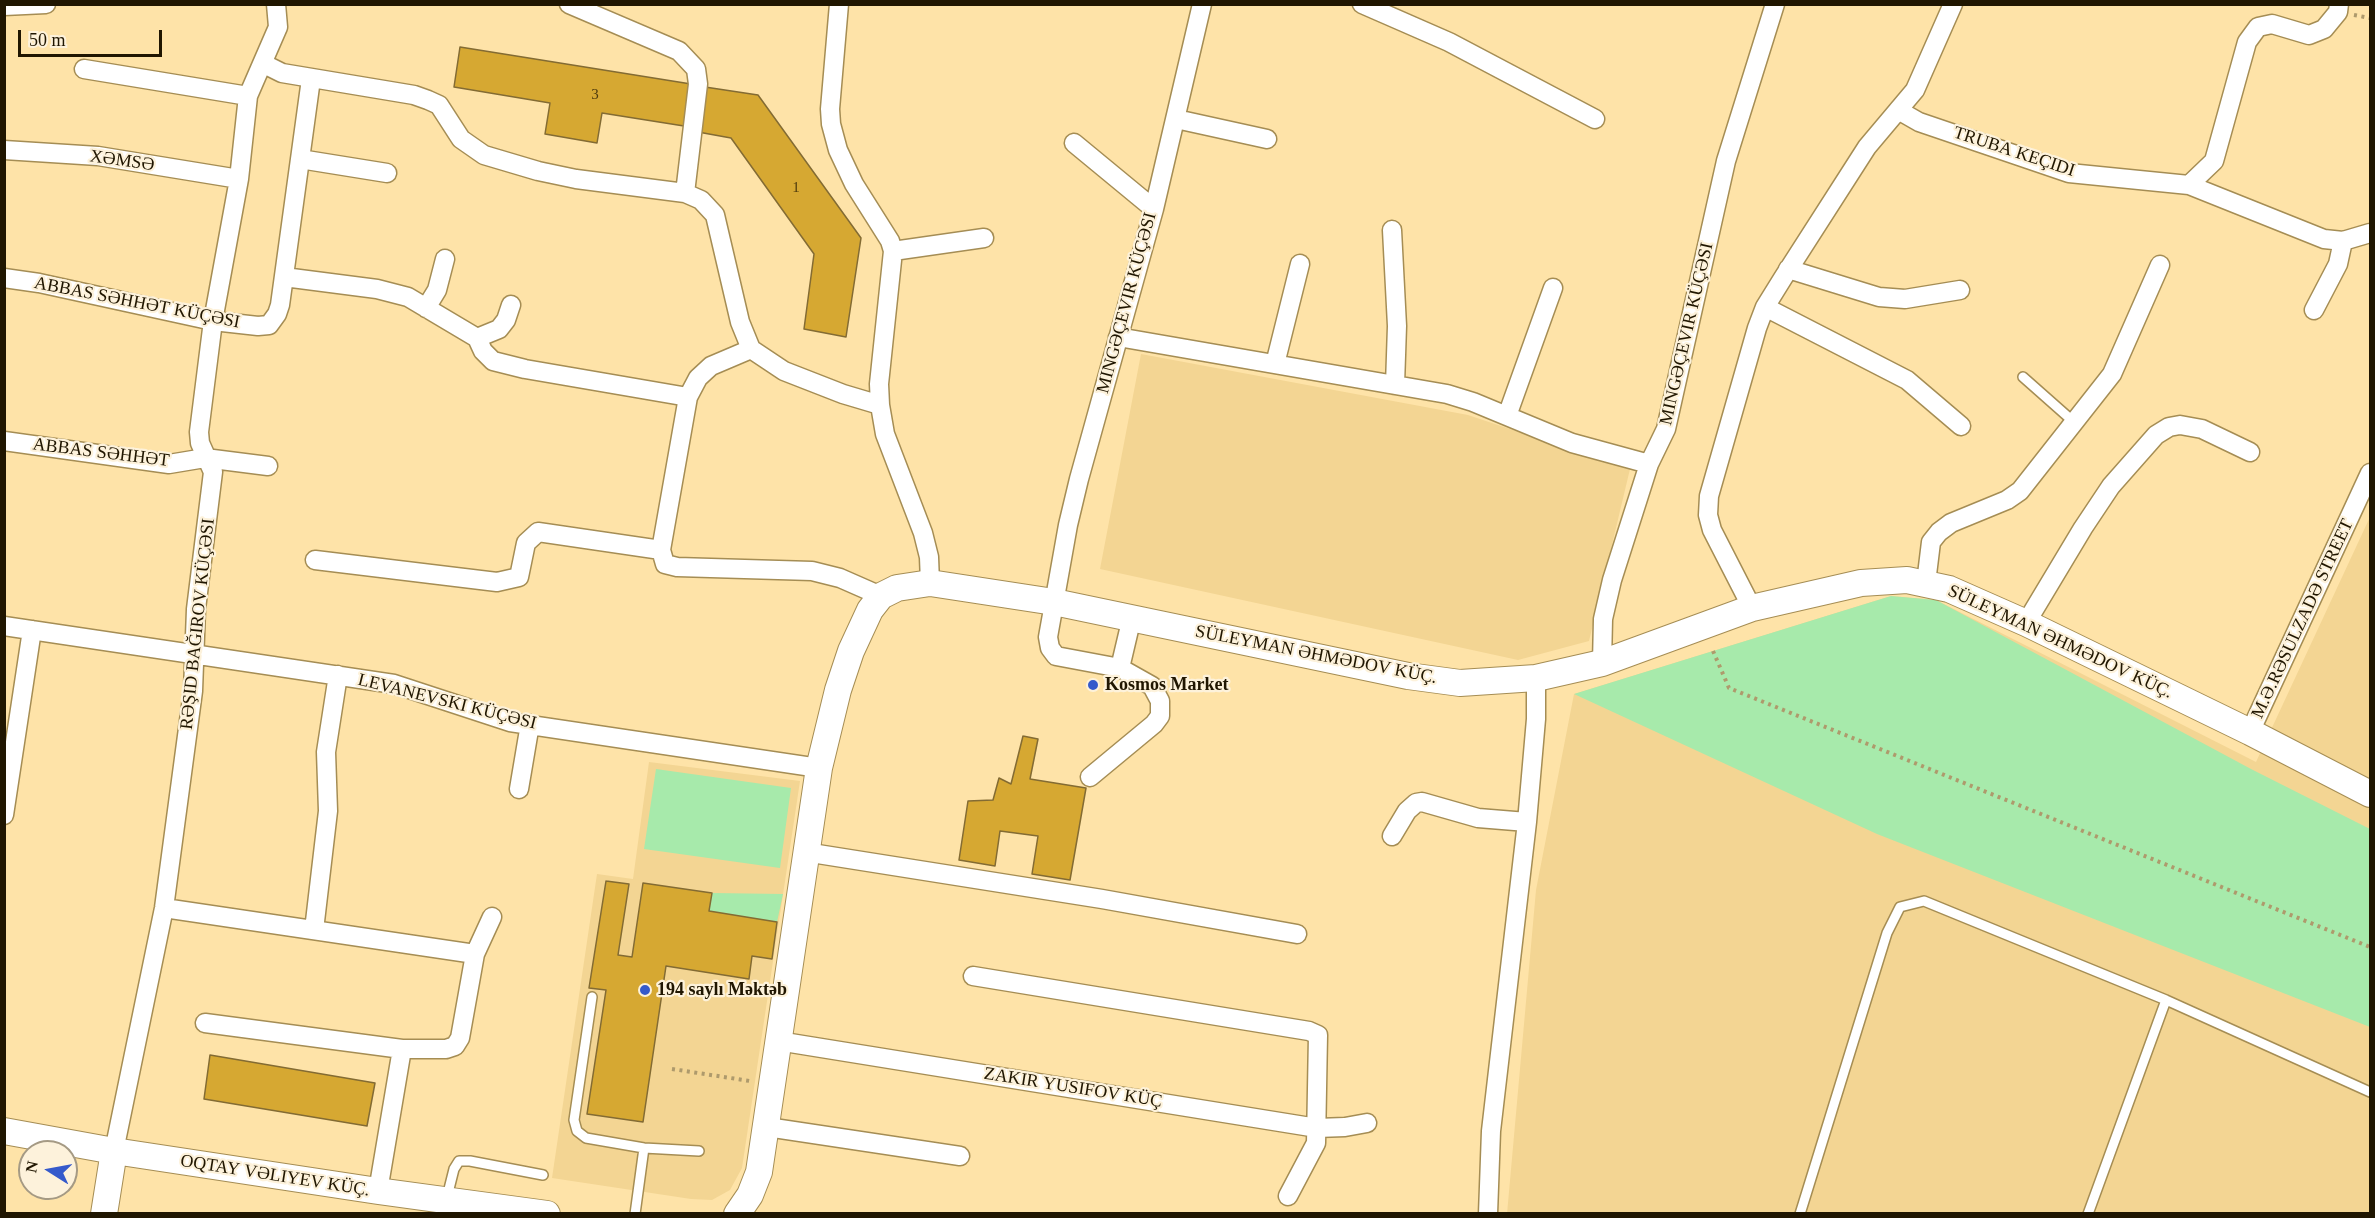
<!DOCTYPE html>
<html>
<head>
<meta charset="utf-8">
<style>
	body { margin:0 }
	#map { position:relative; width:2375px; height:1218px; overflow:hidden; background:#fee3a8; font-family:Georgia,serif }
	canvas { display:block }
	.frame { position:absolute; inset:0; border:6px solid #201601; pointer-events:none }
	.north { position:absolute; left:18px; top:1140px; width:60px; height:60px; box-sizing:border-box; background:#fdf2db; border:2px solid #a59a84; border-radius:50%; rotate:281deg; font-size:16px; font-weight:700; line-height:24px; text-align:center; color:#201601 }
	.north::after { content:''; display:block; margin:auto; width:21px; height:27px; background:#355acb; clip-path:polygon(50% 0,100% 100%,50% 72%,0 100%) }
	.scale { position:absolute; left:18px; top:30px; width:144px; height:27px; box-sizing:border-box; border:3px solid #201601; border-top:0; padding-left:8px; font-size:18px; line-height:21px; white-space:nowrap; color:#201601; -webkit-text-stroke:4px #fdf2db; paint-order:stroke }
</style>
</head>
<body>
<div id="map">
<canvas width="2375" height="1218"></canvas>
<div class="frame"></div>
<div class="north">N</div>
<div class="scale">50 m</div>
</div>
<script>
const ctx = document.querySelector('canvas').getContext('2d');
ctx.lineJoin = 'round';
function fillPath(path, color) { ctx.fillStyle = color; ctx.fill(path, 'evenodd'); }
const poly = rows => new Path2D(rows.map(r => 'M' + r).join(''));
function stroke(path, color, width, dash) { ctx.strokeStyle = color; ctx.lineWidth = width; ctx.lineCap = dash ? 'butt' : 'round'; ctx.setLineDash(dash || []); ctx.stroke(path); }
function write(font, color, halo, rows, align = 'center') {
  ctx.font = font + ' Georgia,serif'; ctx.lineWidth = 4.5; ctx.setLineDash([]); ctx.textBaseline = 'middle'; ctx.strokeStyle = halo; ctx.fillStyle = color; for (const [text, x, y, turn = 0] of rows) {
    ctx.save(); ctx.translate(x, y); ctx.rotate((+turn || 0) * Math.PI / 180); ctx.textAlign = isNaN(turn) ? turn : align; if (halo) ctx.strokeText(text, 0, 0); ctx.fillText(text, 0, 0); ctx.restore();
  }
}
fillPath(poly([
	[1141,354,1468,415,1630,469,1589,641,1518,660,1100,569],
	[2370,517,2370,1213,1507,1214,1536,890,1574,694,1891,596,1936,600,2256,762],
	[649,762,800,781,742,1168,730,1190,712,1200,691,1199,552,1178,597,874,633,879]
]), '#f3d593');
fillPath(poly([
	[1891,596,1936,600,2251,769,2370,829,2370,1027,1877,834,1574,694],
	[656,769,791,788,780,868,644,849],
	[712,893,783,894,777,922,709,911]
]), '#a7eaab');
const building = poly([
	[460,47,691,84,684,126,602,113,597,143,545,134,550,103,454,87,460,47],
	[705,87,758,95,861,238,846,337,804,329,814,254,731,138,698,132,705,87],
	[1023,736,1038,739,1030,779,1086,788,1070,880,1032,874,1038,836,1000,831,995,866,959,860,968,801,993,800,999,778,1011,784,1023,736],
	[606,881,629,884,618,955,632,957,643,883,712,893,709,911,777,922,772,959,752,956,749,979,666,966,643,1122,587,1114,606,990,589,988,606,881],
	[210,1055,375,1083,367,1126,204,1099,210,1055]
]);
fillPath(building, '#d6a832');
stroke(building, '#836b33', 1.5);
const lane = poly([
	[2023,377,2075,423],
	[592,997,574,1120,577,1131,586,1138,644,1148,699,1151],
	[447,1197,454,1169,459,1161,470,1161,543,1175],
	[635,1214,644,1148],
	[1800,1214,1887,933,1900,907,1924,901,2166,1000,2370,1092],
	[2088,1214,2166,1000]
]);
const street = poly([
	[569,4,679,51,696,69,698,84,685,193],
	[839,4,830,109,831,124,838,150,854,184,890,241,893,251,879,384,880,405,885,434,923,533,929,557,930,583],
	[1362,4,1449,42,1595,119],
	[4,6,46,4],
	[264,64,282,73,414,95,428,100,439,105,461,139,484,155,538,171,576,179,685,193,701,200,715,215,740,322,751,349],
	[84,69,248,96],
	[1898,110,1919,122,2069,173,2189,185,2214,161,2247,42,2258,27,2272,24,2309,35,2324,29,2338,12,2339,4],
	[1176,119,1267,139],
	[1074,143,1154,209],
	[4,150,98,156,239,179],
	[300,159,387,173],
	[2189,185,2324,239,2343,241,2370,233],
	[1392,230,1397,326,1395,385],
	[893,251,984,238],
	[1788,269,1879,297,1905,299,1960,290],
	[284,277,377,289,408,297,477,338,483,351,493,361,525,369,688,397],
	[4,278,39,283,213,321,258,326,269,325,277,314,280,305,311,79],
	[1765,307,1907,380,1961,426],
	[426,308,437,290,445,259],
	[2314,310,2338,264,2343,241],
	[1118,337,1447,394,1473,402,1572,443,1649,464],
	[477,338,499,329,506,320,511,305],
	[1275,364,1300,264],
	[880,405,843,394,784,371,751,349,711,366,698,378,688,397,661,550,665,564,677,567,812,571,840,578,881,596],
	[1507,416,1553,288],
	[4,441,169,464,205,458,268,466],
	[315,560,497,582,519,577,526,543,538,532,661,550],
	[1926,583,1931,542,1939,532,1951,523,2007,500,2020,491,2112,374,2160,265],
	[1752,608,1712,530,1708,515,1709,496,1757,328,1765,307,1783,278,1867,147,1915,90,1953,4],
	[2026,623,2083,528,2111,486,2156,435,2169,427,2180,425,2202,429,2250,452],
	[4,626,394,684,510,722,819,768],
	[1602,663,1603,619,1612,580,1649,464,1666,429,1726,161,1775,4],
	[1120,668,1132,617],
	[2250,732,2370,473],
	[1090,777,1154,724,1160,716,1160,701,1152,686,1120,668,1056,656,1050,648,1048,637,1068,525,1079,479,1154,209,1202,4],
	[519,789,530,724],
	[4,815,32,630],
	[1392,836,1407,811,1416,803,1422,802,1478,818,1527,822],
	[805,852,1102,899,1297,934],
	[164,908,475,954],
	[314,930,328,811,326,752,338,675],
	[973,976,1309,1031,1318,1035,1316,1143,1288,1196],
	[205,1023,402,1049,446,1049,455,1046,460,1038,475,954,492,917],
	[778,1041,1317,1128,1345,1127,1367,1123],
	[767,1127,960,1156],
	[114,1151,164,908,193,691,196,609,213,472,200,443,199,432,213,321,239,179,248,96,278,27,276,4],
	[378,1191,402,1049],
	[1488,1214,1491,1131,1527,822,1536,719,1536,678]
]);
const secondary = poly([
	[4,1131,114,1151,378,1191,547,1214],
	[104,1214,114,1151],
	[737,1214,750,1195,759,1172,819,768,838,690,851,651,870,610,881,596,897,588,930,583,1054,602,1408,676,1460,683,1536,678,1602,663,1752,608,1861,583,1907,580,1949,589,2026,623,2250,732,2370,794]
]);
stroke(lane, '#a58d54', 12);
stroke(street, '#a58d54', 21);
stroke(secondary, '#a58d54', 28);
stroke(poly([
	[2354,15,2370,18],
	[1713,651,1729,688,2370,947],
	[672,1069,750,1081]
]), '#ae9a6c', 4, [3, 4.5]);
stroke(lane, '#fff', 9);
stroke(street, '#fff', 18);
stroke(secondary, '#fff', 26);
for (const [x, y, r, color] of [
	[1093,685,6,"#355acb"],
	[645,990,6,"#355acb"]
]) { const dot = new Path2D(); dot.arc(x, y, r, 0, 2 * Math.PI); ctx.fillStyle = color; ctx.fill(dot); stroke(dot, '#fdf2db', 2); }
write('15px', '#4e3a0d', null, [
	["3",595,95],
	["1",796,188]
]);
write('18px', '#201601', '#fdf2db', [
	["TRUBA KEÇIDI",2014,152,18],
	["XƏMSƏ",122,161,8],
	["ABBAS SƏHHƏT KÜÇƏSI",137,303,11],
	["MINGƏÇEVIR KÜÇƏSI",1127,303,-75],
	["MINGƏÇEVIR KÜÇƏSI",1687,334,-77],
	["ABBAS SƏHHƏT",101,453,7],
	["M.Ə.RƏSULZADƏ STREET",2303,619,-65],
	["RƏŞID BAĞIROV KÜÇƏSI",198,624,-84],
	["SÜLEYMAN ƏHMƏDOV KÜÇ.",2060,642,25],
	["SÜLEYMAN ƏHMƏDOV KÜÇ.",1316,655,11],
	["LEVANEVSKI KÜÇƏSI",447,702,14],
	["ZAKIR YUSIFOV KÜÇ",1073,1088,9],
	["OQTAY VƏLIYEV KÜÇ.",275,1176,9]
]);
write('bold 18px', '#201601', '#fdf2db', [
	["Kosmos Market",1105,685],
	["194 saylı Məktəb",657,990]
], 'left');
</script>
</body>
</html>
